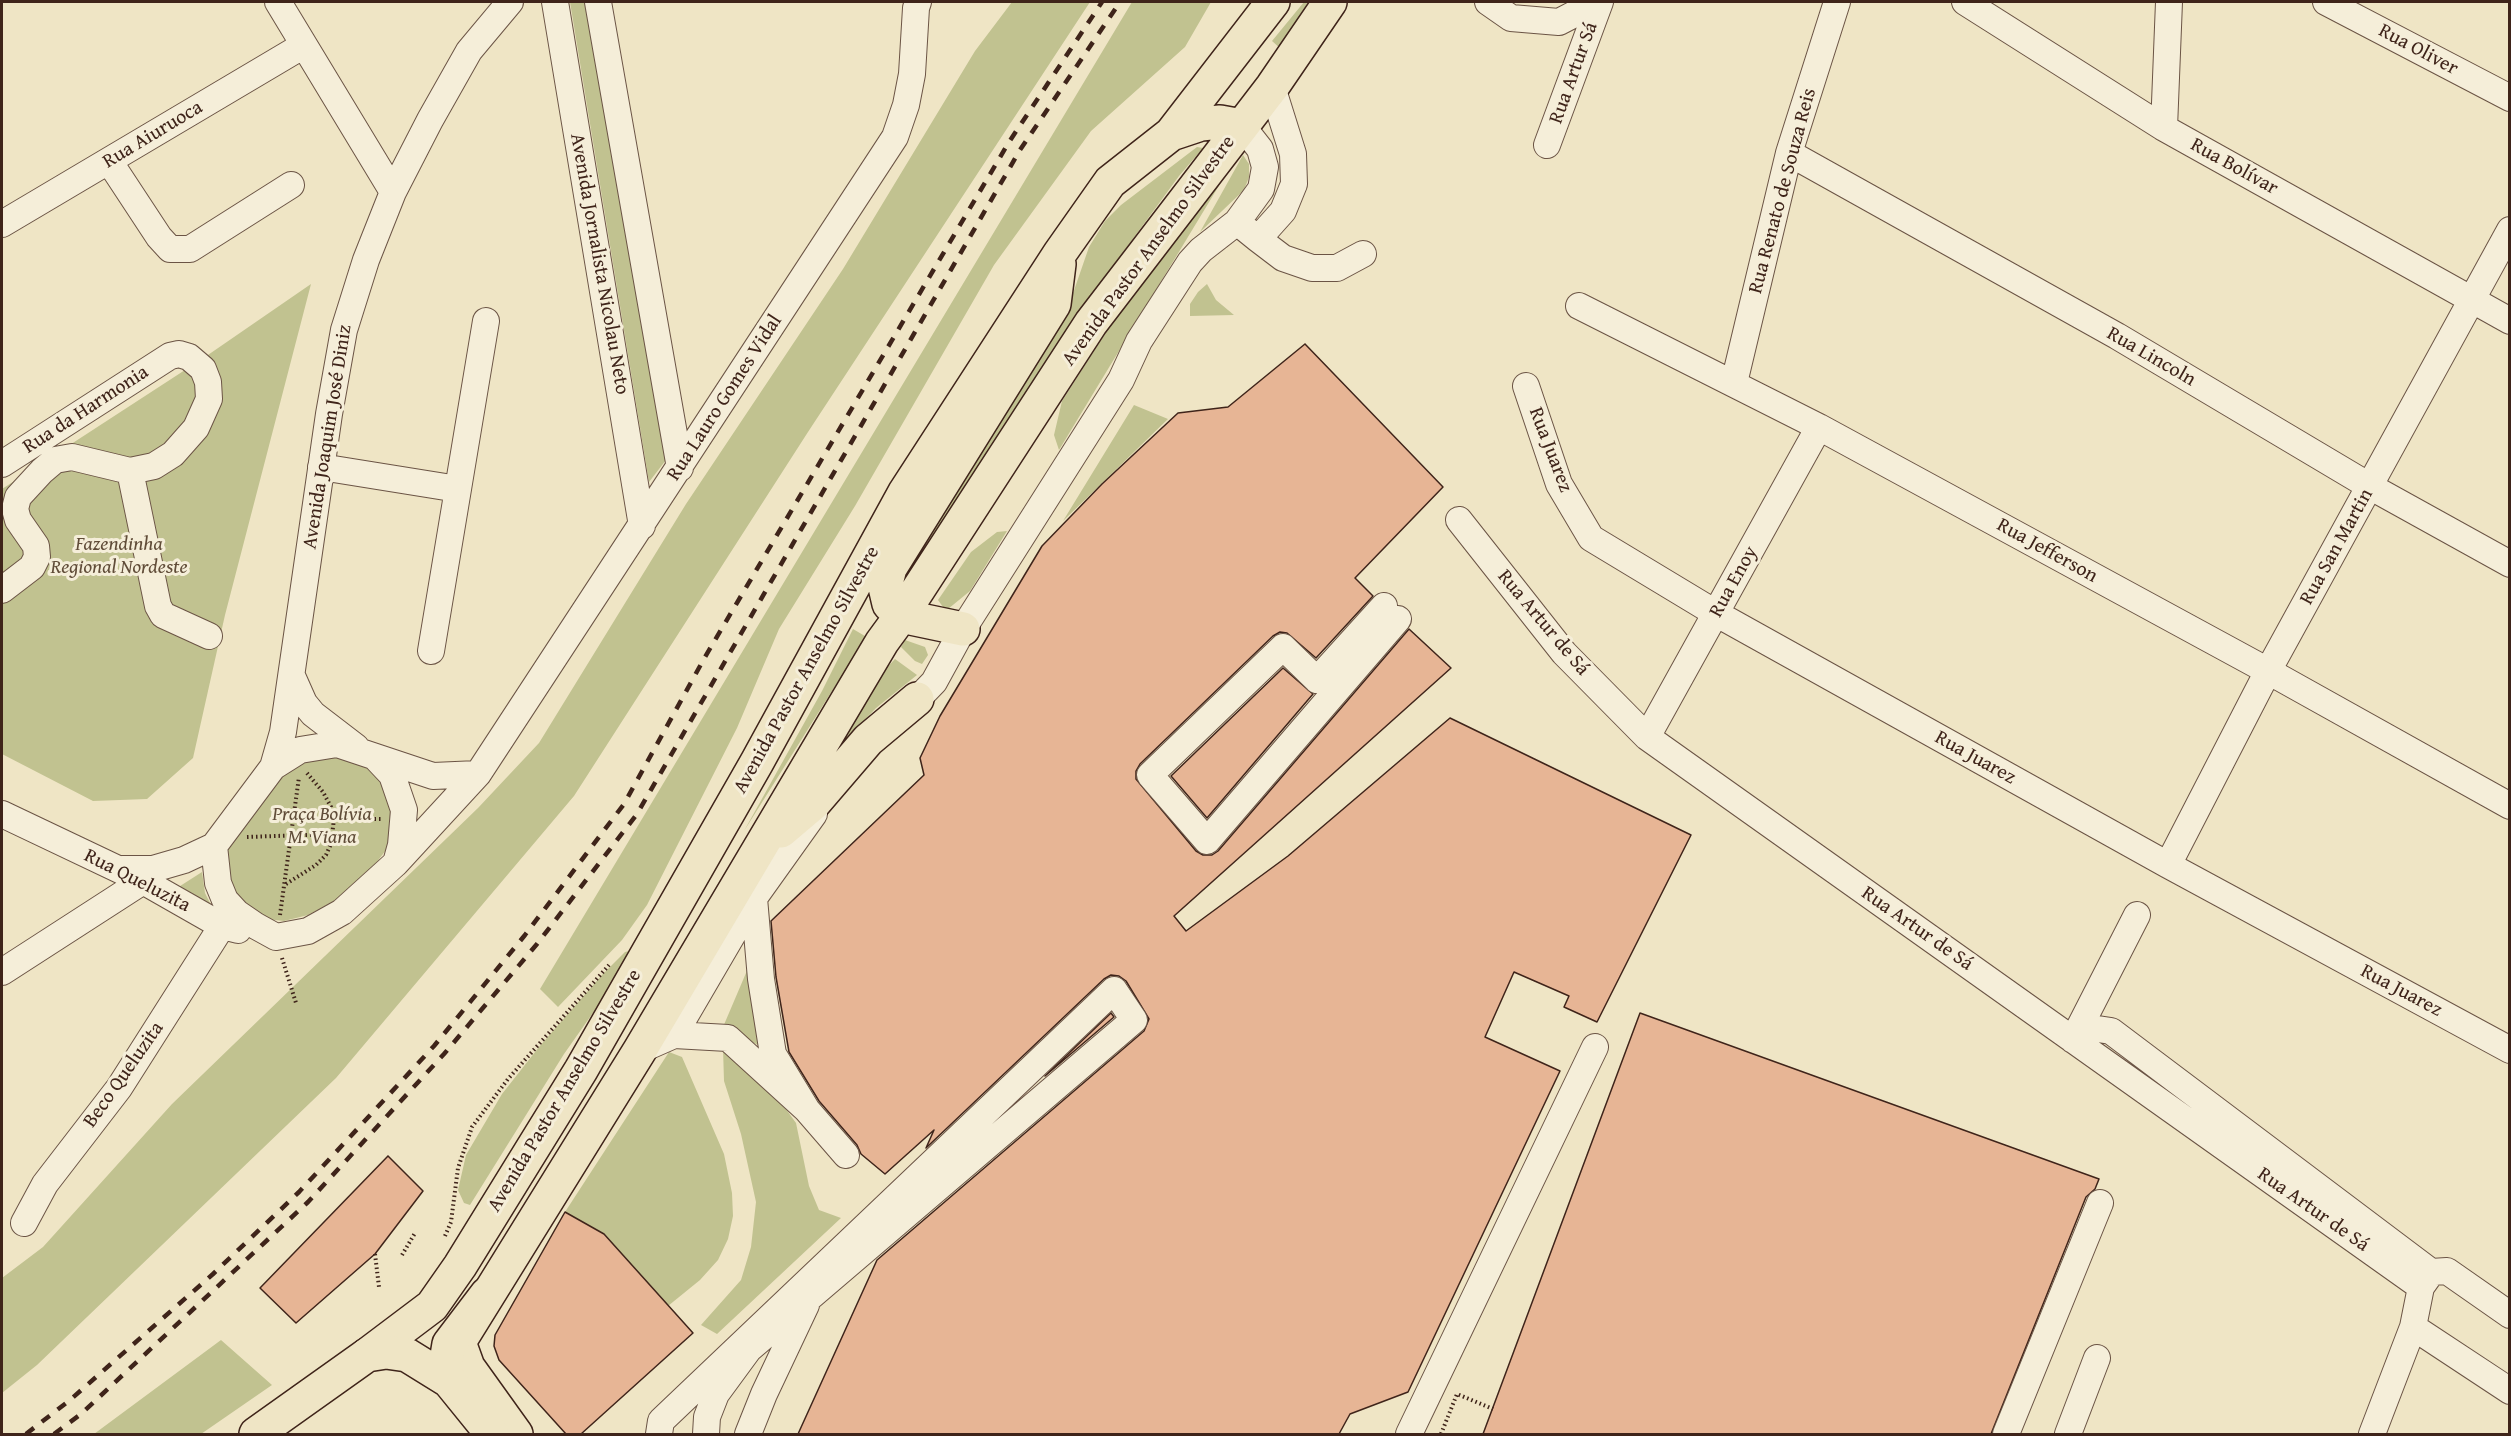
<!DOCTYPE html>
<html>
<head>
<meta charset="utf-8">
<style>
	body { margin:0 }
	#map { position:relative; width:2511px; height:1436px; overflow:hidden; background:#efe5c5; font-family:"Gentium Book Plus",serif }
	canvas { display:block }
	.frame { position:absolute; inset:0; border:3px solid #3f241a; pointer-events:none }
</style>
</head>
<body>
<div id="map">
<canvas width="2511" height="1436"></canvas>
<div class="frame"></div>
</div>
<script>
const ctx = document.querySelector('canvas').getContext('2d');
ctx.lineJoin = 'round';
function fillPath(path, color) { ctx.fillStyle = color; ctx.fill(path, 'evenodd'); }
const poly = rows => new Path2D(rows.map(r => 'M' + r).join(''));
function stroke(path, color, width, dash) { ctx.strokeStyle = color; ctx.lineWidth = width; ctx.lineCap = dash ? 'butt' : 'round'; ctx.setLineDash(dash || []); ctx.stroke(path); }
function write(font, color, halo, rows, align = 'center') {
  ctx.font = font + ' "Gentium Book Plus",serif'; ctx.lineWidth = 6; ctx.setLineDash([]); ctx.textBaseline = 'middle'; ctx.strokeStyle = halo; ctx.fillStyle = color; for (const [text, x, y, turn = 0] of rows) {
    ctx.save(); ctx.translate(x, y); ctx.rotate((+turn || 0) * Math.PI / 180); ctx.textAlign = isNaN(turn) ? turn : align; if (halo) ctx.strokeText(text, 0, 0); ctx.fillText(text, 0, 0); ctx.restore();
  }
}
fillPath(poly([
	[570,2,588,2,666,460,649,482],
	[1012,2,1090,2,808,432,574,796,336,1078,37,1365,2,1393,2,1278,43,1247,172,1104,478,808,539,743,686,504,843,269,975,51],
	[1132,2,1211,2,1185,47,1091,131,994,265,855,506,779,629,737,728,647,905,622,940,558,1007,540,989],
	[1304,2,1319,2,1282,50,1272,41],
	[1197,147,1203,148,1179,176,1080,311,905,594,900,587,956,487,1070,302,1089,247,1105,221,1121,205],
	[1243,155,1249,164,1249,177,1244,190,1200,232],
	[1217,183,1220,184,1059,450,1054,435,1062,401,1108,329],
	[311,284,225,615,193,758,147,799,93,801,2,754,2,489,205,357],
	[1207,284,1216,300,1234,315,1190,316,1190,304,1198,292],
	[1134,405,1168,419,1063,521],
	[1007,531,970,591,948,609,943,607,938,600,971,552,997,532],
	[853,629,870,639,837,683,744,831,822,691],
	[905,640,925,647,928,655,922,664,915,661,901,647],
	[895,659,917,675,876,708,857,728,811,797,875,680],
	[355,755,385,779,394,824,386,850,370,871,338,899,308,915,284,921,266,919,239,903,221,855,276,779,300,761],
	[202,872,205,893,212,907,177,888],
	[633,950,626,966,564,1054,470,1205,464,1203,458,1190,466,1155,502,1094,539,1047,602,975,625,952],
	[752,952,754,1007,758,1045,723,1027,746,973],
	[723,1048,778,1098,796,1123,809,1186,819,1210,841,1218,717,1334,701,1325,741,1280,751,1247,756,1202,741,1134,724,1081],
	[669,1052,682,1057,724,1154,732,1193,733,1216,728,1239,718,1260,700,1280,668,1306,604,1234,565,1212],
	[221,1340,272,1385,201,1434,94,1434]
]), '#c1c290');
const building = poly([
	[1305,344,1443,487,1355,578,1373,596,1316,658,1287,633,1280,632,1273,636,1140,764,1136,771,1136,779,1196,851,1203,855,1212,855,1218,851,1409,629,1451,668,1174,916,1186,931,1288,856,1450,718,1691,835,1597,1022,1564,1007,1569,996,1514,972,1485,1037,1560,1071,1408,1392,1350,1414,1339,1434,798,1434,877,1260,1144,1031,1149,1019,1126,981,1119,976,1111,975,1104,979,926,1148,934,1130,885,1174,861,1154,857,1145,819,1101,789,1052,776,977,771,921,924,775,920,758,940,716,1042,546,1102,484,1178,413,1228,407,1305,344],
	[1283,668,1313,694,1207,818,1171,776,1283,668],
	[1111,1013,1114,1017,1045,1076,1111,1013],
	[1640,1013,2099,1179,2095,1189,2086,1197,1991,1434,1483,1434,1640,1013],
	[388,1156,423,1191,375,1254,296,1323,260,1288,388,1156],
	[565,1212,604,1234,693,1333,581,1434,566,1434,499,1360,494,1346,495,1335,565,1212]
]);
fillPath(building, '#e7b595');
stroke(building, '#3f241a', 1.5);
const minor = poly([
	[278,2,393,192],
	[555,2,642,526],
	[598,2,680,468],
	[1488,2,1511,18,1559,22,1582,10,1588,2],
	[1965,2,2164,128,2510,321],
	[2326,2,2510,98],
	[2164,128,2169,2],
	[1547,145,1600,2],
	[1789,153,2117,336,2371,487,2510,564],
	[109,161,159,237,170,249,190,249,291,185],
	[1237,222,1258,239,1283,211,1294,184,1293,154,1272,87],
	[2,224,304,45],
	[1258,239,1283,258,1312,268,1337,268,1363,254],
	[1579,306,1819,427,2268,671,2510,806],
	[1734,383,1789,153,1837,2],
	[1526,386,1559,484,1591,538,1717,614,2168,865,2510,1050],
	[2,464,170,356,179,354,189,357,203,369,208,382,209,399,196,428,173,454,154,466,130,471,72,457,55,460,42,471,18,497,15,509,18,520,36,546,37,557,32,567,2,590],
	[321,467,458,489],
	[130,471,158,606,163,615,209,636],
	[1459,520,1564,653,1647,737,2421,1287],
	[1384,606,1317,680,1283,647,1150,775,1207,841,1398,619],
	[431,651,486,321],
	[292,676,304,703,313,714,356,747],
	[904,713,934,682,963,629,1121,380,1139,341,1190,262,1201,250,1237,222,1261,189,1265,167,1260,149,1242,126],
	[1647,737,1819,427],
	[376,758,392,775,404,810,401,845,396,863,342,912,308,931,276,937,256,926,237,913,225,900,218,883,214,846,273,767,300,750,337,744,433,776,478,774],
	[273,767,283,732,329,414,344,330,366,260,393,192,430,120,469,51,510,2],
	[2,814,143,881,222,926,238,930],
	[396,863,478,774,895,137,906,105,912,74,916,8,918,2],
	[2168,865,2268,671,2510,230],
	[122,869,153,869,184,860,214,846],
	[754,898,761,979,773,1054,807,1110],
	[2,972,143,881],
	[2078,1033,2091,1028,2111,1031,2431,1272,2447,1271,2510,1315],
	[674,1035,728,1038,807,1110,846,1155],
	[2073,1040,2137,915],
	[640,1050,674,1035,754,898,814,814],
	[24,1223,45,1184,119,1088,222,926],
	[2413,1327,2510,1391],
	[659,1434,661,1421,1114,990,1134,1020,749,1349,716,1394,707,1417,706,1434],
	[748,1434,764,1394,806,1305],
	[1409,1434,1595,1047],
	[2006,1434,2100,1203],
	[2068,1434,2097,1358],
	[2372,1434,2413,1327,2421,1287,2431,1273]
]);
const major = poly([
	[1171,134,1201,124,1220,122,1242,126],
	[963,629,901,616,889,604,885,587,890,568,1054,304,1059,264],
	[781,831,814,803,868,740,917,699],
	[367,1355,432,1306,460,1266,581,1070,757,762,905,492,1060,253,1110,182,1171,134,1273,2],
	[516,1434,468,1367,459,1342,640,1050,882,642,901,616,1091,323,1272,87,1330,2]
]);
const highway = poly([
	[487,1294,449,1344,445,1368,449,1381,492,1434],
	[256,1434,367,1355,386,1352,407,1355,449,1381]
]);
stroke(minor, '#6b5445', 28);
stroke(major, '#3f241a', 36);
stroke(highway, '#3f241a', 36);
stroke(poly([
	[334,819,381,819],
	[247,837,332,834],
	[286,884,316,865,326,855,331,844,334,819,331,807,323,792,306,772],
	[280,915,299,777],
	[282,958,296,1003],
	[445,1236,451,1222,458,1168,472,1127,508,1079,609,965],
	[375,1254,379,1287],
	[402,1255,415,1233],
	[1441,1434,1457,1394,1493,1409]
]), '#3f241a', 4, [1.5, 3]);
stroke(minor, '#f5eed9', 26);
stroke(major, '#efe5c5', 33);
stroke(highway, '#efe5c5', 33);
stroke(poly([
	[26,1434,70,1400,213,1274,299,1192,434,1046,525,935,624,804,705,657,1009,142,1102,2],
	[54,1434,81,1414,308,1202,444,1054,537,944,637,814,1020,150,1120,2]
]), '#3f241a', 4.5, [10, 10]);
write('20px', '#3f241a', '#f5eed9', [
	["Rua Oliver",2418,50,28],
	["Rua Artur Sá",1574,73,-70],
	["Rua Aiuruoca",153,135,-31],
	["Rua Bolívar",2234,167,29],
	["Rua Renato de Souza Reis",1783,191,-75],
	["Avenida Pastor Anselmo Silvestre",1149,251,-54],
	["Avenida Jornalista Nicolau Neto",599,264,80],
	["Rua Lincoln",2151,357,30],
	["Rua Lauro Gomes Vidal",725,398,-57],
	["Rua da Harmonia",86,410,-33],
	["Avenida Joaquim José Diniz",328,437,-81],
	["Rua Juarez",1550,450,69],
	["Rua San Martin",2337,547,-61],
	["Rua Jefferson",2047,551,29],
	["Rua Enoy",1734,582,-61],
	["Rua Artur de Sá",1543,623,50],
	["Avenida Pastor Anselmo Silvestre",807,670,-61],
	["Rua Juarez",1975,758,29],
	["Rua Queluzita",137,881,27],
	["Rua Artur de Sá",1917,929,35],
	["Rua Juarez",2401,991,28],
	["Beco Queluzita",124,1075,-55],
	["Avenida Pastor Anselmo Silvestre",565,1091,-59],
	["Rua Artur de Sá",2313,1210,35]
]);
write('italic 20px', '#604c38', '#f5eed9', [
	["Fazendinha",119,545],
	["Regional Nordeste",119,568],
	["Praça Bolívia",322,815],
	["M. Viana",322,838]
]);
</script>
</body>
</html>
